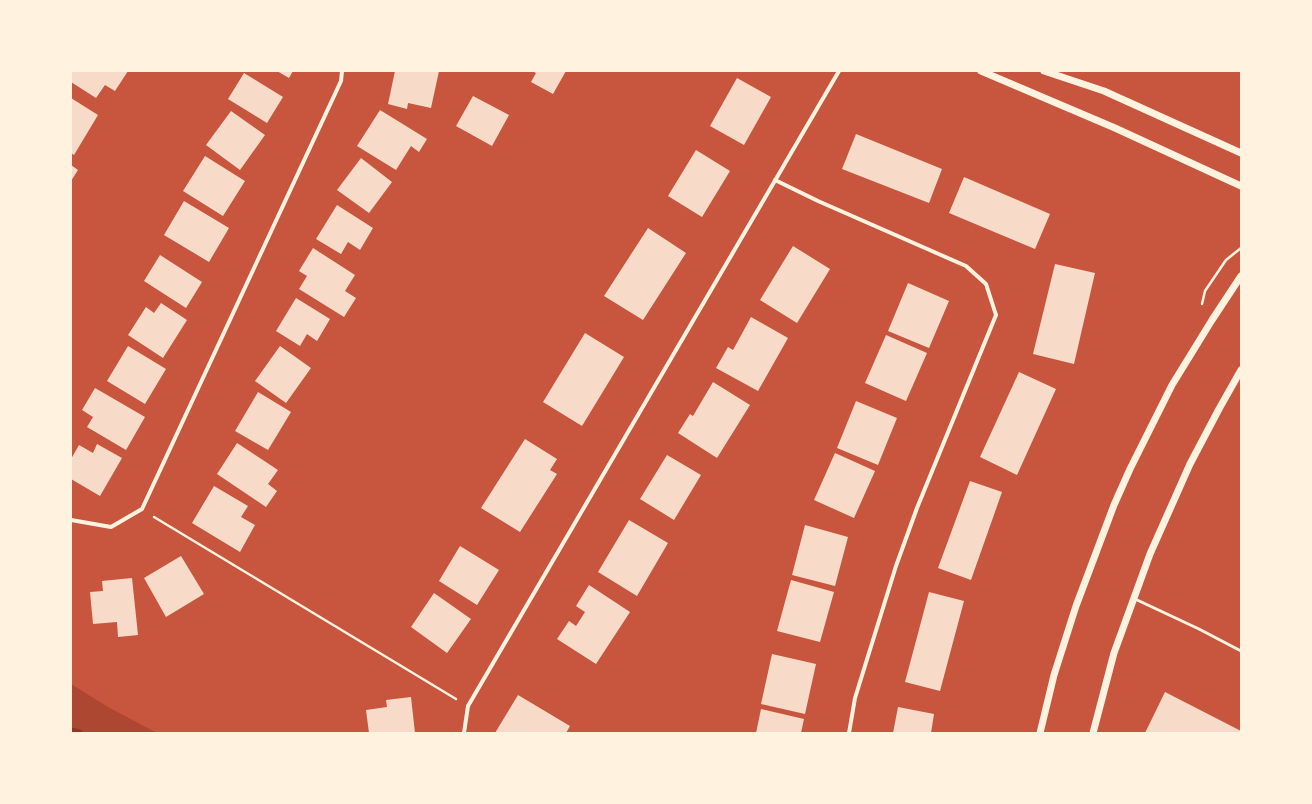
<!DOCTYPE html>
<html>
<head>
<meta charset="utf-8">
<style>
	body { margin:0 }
	#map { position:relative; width:1312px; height:804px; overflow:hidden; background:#c8553d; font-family:Literata,serif }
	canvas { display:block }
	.frame { position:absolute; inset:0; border:72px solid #fff3e0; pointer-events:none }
</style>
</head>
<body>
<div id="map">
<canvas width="1312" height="804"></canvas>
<div class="frame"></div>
</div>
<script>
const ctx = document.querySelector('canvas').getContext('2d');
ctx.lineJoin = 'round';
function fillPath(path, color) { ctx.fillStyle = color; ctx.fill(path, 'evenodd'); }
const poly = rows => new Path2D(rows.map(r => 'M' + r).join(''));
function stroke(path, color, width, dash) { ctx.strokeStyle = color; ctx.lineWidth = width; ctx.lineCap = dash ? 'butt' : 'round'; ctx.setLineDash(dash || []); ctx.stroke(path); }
fillPath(poly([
	[71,684,108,707,157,733,71,733]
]), '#ae4732');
stroke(poly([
	[71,731,79,733]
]), '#8f3625', 7);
fillPath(poly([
	[72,71,128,71,115,91,105,85,96,98,71,82],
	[277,71,293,71,289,78],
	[395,71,439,71,431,108,408,103,407,109,388,104],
	[532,71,566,71,553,94,531,82,536,73],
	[244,73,283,97,267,123,228,99],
	[737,78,771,97,744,145,710,126],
	[473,96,509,115,492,146,456,126],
	[71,98,98,115,74,155,71,153],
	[380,110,427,139,419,152,411,146,396,170,357,146],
	[231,111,265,135,240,170,206,145],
	[856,134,942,169,929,203,842,169],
	[696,150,730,171,702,217,668,196],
	[205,156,245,181,223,216,183,191],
	[361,158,392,182,369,213,337,190],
	[71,165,78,170,71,181],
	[964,177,1050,214,1035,249,949,213],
	[184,201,229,228,209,262,164,235],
	[337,205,373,228,360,250,348,242,341,254,316,239],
	[648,228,686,253,643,320,604,296],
	[793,246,830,269,797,323,760,300],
	[313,248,355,275,345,291,356,298,344,317,299,289,307,276,299,271],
	[160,255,202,282,186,308,144,281],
	[1055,264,1095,273,1074,364,1033,354],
	[908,283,949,301,929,348,888,331],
	[296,298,330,319,317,341,307,334,300,346,276,331],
	[161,303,187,320,163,358,128,335,146,307,154,313],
	[751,317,788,338,758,391,716,368,728,347,733,350],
	[585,333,624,357,582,426,543,402],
	[886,335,927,353,906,401,865,383],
	[128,346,166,369,145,404,107,381],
	[280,346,311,368,286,403,255,381],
	[1019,372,1056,389,1017,475,980,457],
	[713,382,750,405,717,458,678,433,690,414,693,416],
	[95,388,145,417,126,450,87,427,93,417,82,410],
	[258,392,291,412,268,450,235,431],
	[856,401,897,418,878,465,837,448],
	[525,439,557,459,550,470,557,474,520,532,481,508],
	[237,443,278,470,268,484,277,491,266,507,217,474],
	[97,444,122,458,100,496,71,479,71,459,79,445,93,453],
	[835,453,875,471,854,518,814,500],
	[667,455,701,475,674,520,640,499],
	[970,481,1002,492,971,580,938,568],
	[214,486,248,506,241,517,255,525,240,552,192,523],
	[629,520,668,543,637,596,598,572],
	[805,525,848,537,835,586,792,575],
	[460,546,499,570,477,605,439,581],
	[181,556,204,594,166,617,144,578],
	[132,578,138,635,118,637,117,622,93,624,90,592,103,591,102,581],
	[791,580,834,592,820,642,777,631],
	[589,585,630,612,596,664,557,639,569,621,576,626,585,612,576,606],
	[929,592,964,601,940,691,905,682],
	[434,593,471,619,447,653,411,627],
	[772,654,816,664,805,714,761,704],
	[1165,692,1241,731,1241,733,1145,733],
	[518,695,570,726,566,733,495,733],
	[411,697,415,733,369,733,366,710,387,707,386,700],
	[898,707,934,714,931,733,893,733],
	[761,709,804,719,801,733,756,733]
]), '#f7dbc8');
stroke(poly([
	[1202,304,1205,291,1226,260,1241,248],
	[154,517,456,699]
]), '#fff3e0', 2.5);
stroke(poly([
	[1135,599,1199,629,1241,651]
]), '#fff3e0', 3);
stroke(poly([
	[775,180,818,201,966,266,986,284,996,315,917,508,896,566,855,698,849,733],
	[71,520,111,527,142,509,341,81,342,71],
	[464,733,468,706,839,71]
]), '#fff3e0', 4);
stroke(poly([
	[981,71,1115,128,1241,186],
	[1044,71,1104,91,1241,153],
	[1040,733,1054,675,1076,606,1114,505,1130,469,1172,385,1212,320,1241,276],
	[1093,733,1114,653,1150,554,1190,464,1219,409,1241,370]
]), '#fff3e0', 7);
</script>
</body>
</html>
